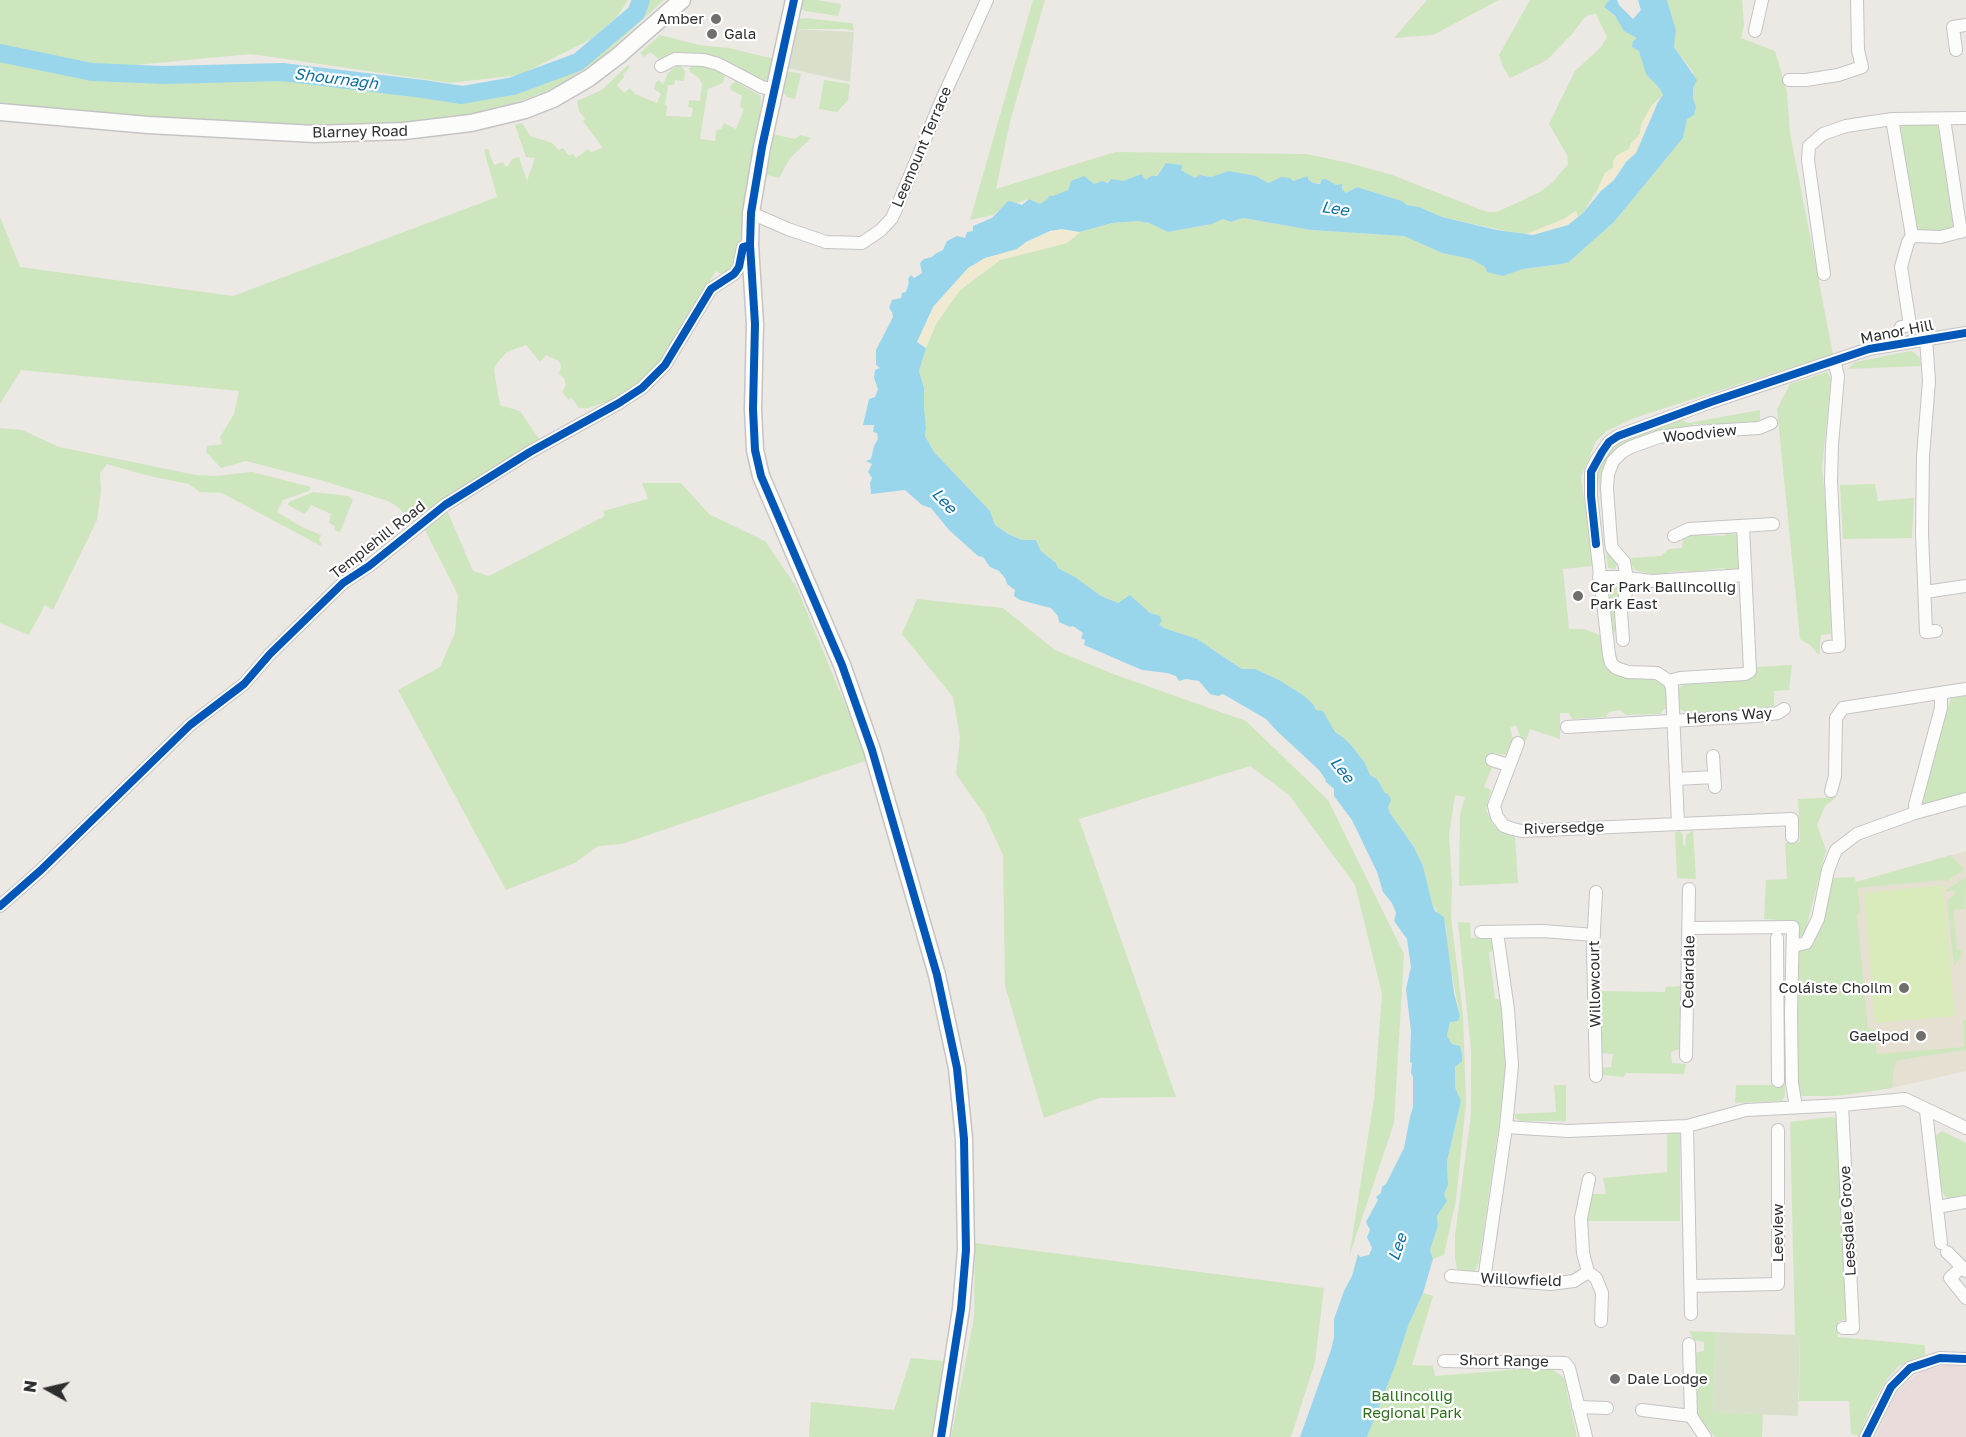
<!DOCTYPE html>
<html>
<head>
<meta charset="utf-8">
<style>
	body { margin:0 }
	#map { position:relative; width:1966px; height:1437px; overflow:hidden; background:#ece8e4; font-family:"Golos Text",sans-serif }
	canvas { display:block }
	.north { position:absolute; left:18px; top:1359px; width:60px; height:60px; -webkit-text-stroke:4px #fff; paint-order:stroke; rotate:278deg; font-size:16px; font-weight:700; line-height:24px; text-align:center; color:#2e2e2e }
	.north::after { content:''; display:block; margin:auto; width:21px; height:27px; background:#2e2e2e; clip-path:polygon(50% 0,100% 100%,50% 72%,0 100%) }
</style>
</head>
<body>
<div id="map">
<canvas width="1966" height="1437"></canvas>
<div class="north">N</div>
</div>
<script>
const ctx = document.querySelector('canvas').getContext('2d');
ctx.lineJoin = 'round';
function fillPath(path, color) { ctx.fillStyle = color; ctx.fill(path, 'evenodd'); }
const poly = rows => new Path2D(rows.map(r => 'M' + r).join(''));
function stroke(path, color, width, dash) { ctx.strokeStyle = color; ctx.lineWidth = width; ctx.lineCap = dash ? 'butt' : 'round'; ctx.setLineDash(dash || []); ctx.stroke(path); }
function write(font, color, halo, rows, align = 'center') {
  ctx.font = font + ' "Golos Text",sans-serif'; ctx.lineWidth = 4.5; ctx.setLineDash([]); ctx.textBaseline = 'middle'; ctx.strokeStyle = halo; ctx.fillStyle = color; for (const [text, x, y, turn = 0] of rows) {
    ctx.save(); ctx.translate(x, y); ctx.rotate((+turn || 0) * Math.PI / 180); ctx.textAlign = isNaN(turn) ? turn : align; if (halo) ctx.strokeText(text, 0, 0); ctx.fillText(text, 0, 0); ctx.restore();
  }
}
fillPath(poly([
	[1966,851,1966,1071,1892,1088,1849,1095,1848,884]
]), '#e6e0d3');
fillPath(poly([
	[1947,1365,1966,1367,1966,1437,1875,1437,1896,1393,1914,1376,1925,1370]
]), '#e9dcdb');
fillPath(poly([
	[0,0,628,0,617,17,591,39,520,75,450,83,251,54,115,67,93,68,63,63,0,49],
	[645,0,664,0,602,57,562,84,543,93,474,117,421,124,346,127,280,125,196,122,0,104,0,57,91,74,165,77,267,75,309,77,457,97,480,98,577,67,636,16],
	[801,0,817,0,841,4,840,10,838,16,805,11,799,7],
	[1033,0,1045,0,1010,122,996,189,1115,152,1307,154,1349,163,1392,175,1487,212,1497,212,1540,192,1553,182,1568,164,1567,155,1549,124,1575,71,1601,47,1607,37,1596,14,1589,15,1584,18,1573,33,1547,60,1510,78,1503,67,1499,55,1530,0,1609,0,1604,7,1638,38,1639,51,1654,83,1660,89,1663,95,1652,105,1641,125,1640,134,1629,150,1621,154,1614,164,1613,168,1605,173,1598,189,1583,213,1578,217,1575,211,1564,219,1524,235,1442,217,1419,207,1406,205,1402,201,1357,187,1346,193,1332,183,1313,183,1308,179,1304,178,1293,181,1290,178,1284,178,1268,183,1256,176,1238,174,1211,177,1201,175,1195,178,1180,170,1182,165,1166,163,1156,176,1151,176,1146,181,1140,174,1123,181,1102,182,1094,184,1088,181,1070,184,1068,190,1040,204,1029,199,1016,203,1010,201,993,215,970,220],
	[1427,0,1499,0,1433,35,1394,38],
	[1667,0,1742,0,1744,25,1741,38,1775,51,1787,92,1790,133,1833,354,1634,418,1607,431,1596,441,1581,477,1593,566,1563,569,1569,629,1584,629,1600,635,1604,663,1614,674,1628,678,1655,679,1663,683,1666,688,1667,709,1664,709,1660,714,1626,715,1620,710,1609,712,1606,717,1572,719,1569,713,1560,713,1560,739,1530,729,1525,743,1524,739,1522,742,1516,725,1510,728,1513,739,1506,755,1491,753,1486,762,1493,765,1484,787,1491,790,1486,809,1492,823,1501,833,1515,836,1518,883,1459,886,1460,814,1465,797,1455,795,1449,836,1452,883,1451,918,1463,1015,1466,1103,1456,1200,1444,1255,1433,1259,1430,1250,1438,1226,1437,1216,1447,1201,1444,1194,1448,1185,1447,1162,1461,1101,1455,1087,1455,1067,1462,1061,1462,1054,1460,1046,1452,1044,1447,1036,1450,1022,1460,1016,1447,949,1446,926,1432,903,1423,866,1414,847,1390,813,1385,794,1377,779,1370,775,1365,763,1351,745,1344,738,1335,732,1303,695,1279,680,1267,674,1242,669,1211,648,1185,635,1164,628,1159,624,1154,615,1140,606,1118,603,1101,596,1075,577,1058,568,1056,563,1041,551,1036,540,1022,540,1008,534,995,525,990,511,934,452,925,436,926,428,924,406,924,388,919,371,921,359,936,324,960,290,1000,260,1067,243,1080,232,1112,223,1138,221,1149,223,1168,232,1212,224,1223,219,1231,222,1243,218,1311,230,1404,236,1442,253,1471,259,1502,276,1523,269,1562,264,1569,262,1614,222,1683,138,1686,119,1696,107,1693,98,1693,72,1674,47,1676,30],
	[805,18,851,23,853,24,854,31,846,29,795,29,797,19],
	[660,35,699,45,729,48,774,59,770,79,766,83,725,63,659,59,650,52,644,57,640,53],
	[679,64,685,71,684,81,675,80,674,85,668,85,665,105,667,106,666,116,691,117,693,108,688,107,689,100,700,101,702,84,699,78,690,72,689,68,693,64,712,69,725,75,723,83,708,89,700,139,715,141,716,131,721,129,724,123,736,129,744,109,740,107,742,96,731,90,730,86,735,81,761,96,760,114,744,223,733,266,723,275,716,271,657,366,637,384,614,399,589,408,579,408,571,397,569,400,562,392,566,385,564,378,559,374,561,366,559,361,546,355,540,362,526,345,507,352,497,363,494,370,500,405,520,411,542,443,416,526,398,507,388,501,320,480,246,461,221,468,206,452,207,446,222,444,220,437,234,414,239,391,21,370,0,404,0,217,20,267,233,296,497,197,484,150,488,149,494,165,503,162,505,166,508,166,512,159,519,157,527,181,535,158,526,157,515,125,522,123,530,136,552,143,559,150,563,148,569,156,573,154,576,158,588,149,591,152,603,148,583,121,585,119,579,111,577,101,602,90,628,65,630,68,623,74,624,77,617,85,624,93,630,88,635,94,657,103,661,94,654,89,656,82,659,80,663,85,668,73],
	[787,71,801,74,795,99,787,97,783,92],
	[824,80,850,84,848,100,837,112,819,109],
	[1904,122,1936,123,1938,127,1955,223,1955,226,1950,231,1918,232,1915,227,1899,129],
	[772,134,795,139,800,135,811,138,790,158,779,178,767,175],
	[1910,351,1914,352,1920,358,1921,366,1848,369,1855,362],
	[1827,372,1831,379,1822,468,1829,534,1831,634,1821,635,1819,655,1810,645,1800,639,1777,409,1790,384],
	[1760,410,1760,418,1758,422,1753,425,1750,422,1731,423,1728,426,1717,427,1714,424,1694,424,1691,427,1608,459,1604,469,1603,481,1600,483,1602,510,1605,512,1618,562,1615,569,1608,568,1598,476,1599,466,1611,448,1622,439,1679,419,1688,423],
	[0,428,22,430,59,447,196,475,215,476,252,472,311,487,309,491,283,500,277,512,302,527,321,535,319,540,323,547,222,493,200,492,189,484,149,476,107,464,100,473,101,491,97,520,53,610,45,605,29,635,0,623],
	[642,483,681,483,709,514,765,541,797,588,868,760,622,844,598,846,575,863,506,890,398,690,440,667,455,633,458,595,425,530,447,510,473,571,489,576,605,516,603,511,648,499],
	[1875,484,1878,501,1914,498,1912,538,1843,539,1840,485],
	[313,492,348,496,353,500,340,532,334,530,335,526,329,523,331,514,311,505,305,514,288,505,289,502],
	[1727,533,1736,534,1739,538,1739,568,1736,571,1728,572,1724,568,1707,570,1704,573,1691,574,1687,571,1669,572,1665,576,1654,577,1652,574,1635,570,1632,566,1631,558,1661,556,1669,549,1682,548,1683,539,1688,535,1724,536],
	[1613,584,1619,587,1619,593,1621,596,1618,629,1613,633,1609,588],
	[917,599,1003,608,1055,650,1116,675,1246,721,1328,800,1404,954,1394,1123,1349,1257,1374,1099,1382,994,1355,885,1289,795,1250,766,1079,819,1176,1097,1099,1098,1044,1118,1005,986,1003,855,984,814,956,774,960,738,953,697,902,634],
	[1792,665,1789,690,1774,691,1774,705,1771,710,1687,715,1687,713,1680,709,1678,693,1679,688,1683,686,1683,682,1694,682,1697,684,1717,683,1719,680,1753,673,1756,667],
	[1966,696,1966,796,1921,808,1933,753,1951,698],
	[1837,797,1825,806,1817,825,1826,850,1804,937,1799,936,1797,921,1764,919,1766,880,1787,879,1785,843,1800,842,1798,799],
	[1693,830,1696,879,1677,878,1675,832,1680,831,1683,835,1683,845,1685,846,1686,835],
	[1951,855,1964,870,1945,882,1945,880,1858,888,1860,913,1857,914,1868,1029,1880,1029,1882,1043,1876,1044,1877,1054,1964,1047,1963,1020,1966,1020,1966,1050,1899,1060,1896,1062,1894,1069,1892,1088,1836,1096,1802,1096,1798,1085,1797,1017,1799,951,1812,946,1821,924,1831,878,1854,877,1856,882],
	[1966,877,1965,909,1953,910,1957,949,1962,950,1961,956,1954,967,1947,900,1955,894,1953,890,1946,892,1946,890],
	[1458,922,1470,923,1471,938,1487,937,1493,941,1494,951,1489,952,1495,999,1501,1000,1507,1069,1479,1262,1475,1271,1469,1276,1461,1275,1457,1269,1455,1258,1455,1236,1471,1114,1471,1051],
	[1681,986,1679,1049,1671,1052,1672,1063,1686,1064,1684,1074,1626,1073,1624,1077,1603,1075,1602,1068,1611,1067,1613,1054,1601,1053,1598,991,1665,992,1666,987],
	[1554,1085,1566,1085,1566,1121,1521,1121,1515,1118,1515,1114,1556,1112],
	[1736,1085,1785,1085,1785,1095,1782,1101,1735,1103],
	[1830,1117,1837,1118,1847,1320,1838,1321,1838,1337,1925,1345,1925,1355,1899,1366,1886,1380,1870,1409,1859,1436,1851,1434,1849,1401,1799,1401,1800,1336,1795,1335,1790,1122],
	[1667,1131,1680,1132,1680,1221,1585,1221,1588,1194,1606,1194,1603,1178,1667,1172],
	[1942,1131,1966,1143,1966,1198,1949,1200,1944,1195,1941,1188,1935,1136],
	[975,1243,1324,1288,1315,1362,1291,1437,951,1437,974,1317],
	[1423,1293,1433,1296,1412,1365,1433,1366,1435,1376,1549,1367,1564,1378,1577,1437,1367,1437,1406,1330],
	[1689,1331,1716,1332,1713,1412,1763,1414,1762,1437,1715,1437,1694,1411,1694,1353,1704,1351,1704,1342,1694,1340],
	[911,1358,943,1361,933,1437,809,1437,811,1402,894,1410]
]), '#cee6be');
fillPath(poly([
	[1658,101,1636,153,1626,162,1608,187,1596,193,1605,173,1613,168,1613,161,1617,155,1629,149,1631,143,1640,134,1641,125,1652,105],
	[1576,211,1578,217,1568,225,1538,234,1524,235,1564,219],
	[1062,229,1080,232,1067,243,1000,260,960,290,936,324,926,348,917,342,933,307,967,268,985,258,1017,249,1026,242,1050,231]
]), '#f0ead3');
fillPath(poly([
	[795,29,854,32,850,82,786,68],
	[1716,1332,1800,1335,1798,1416,1713,1412]
]), '#d8e0cc');
fillPath(poly([
	[1943,885,1955,1016,1875,1023,1864,893]
]), '#d9eabb');
fillPath(poly([
	[1609,0,1617,0,1619,5,1633,19,1641,10,1638,0,1667,0,1676,30,1674,47,1697,80,1693,88,1693,98,1696,107,1694,115,1687,119,1683,138,1614,222,1569,262,1562,264,1523,269,1503,276,1487,272,1485,267,1471,259,1442,253,1404,236,1311,230,1243,218,1231,222,1223,219,1212,224,1168,232,1149,223,1138,221,1112,223,1080,232,1062,229,1050,231,1026,242,1017,249,985,258,968,268,933,307,917,342,926,348,919,371,924,388,924,406,926,428,925,436,934,452,990,511,995,525,1008,534,1022,540,1036,540,1041,551,1056,563,1058,568,1075,577,1101,596,1118,603,1130,595,1150,613,1160,616,1162,621,1159,624,1164,628,1197,639,1242,669,1255,669,1279,680,1303,695,1313,704,1316,710,1323,711,1335,732,1344,738,1351,745,1365,763,1370,775,1377,779,1385,793,1388,794,1391,800,1388,807,1390,813,1414,847,1423,866,1432,903,1435,911,1444,917,1454,993,1460,1016,1458,1021,1450,1022,1447,1036,1452,1044,1460,1046,1462,1054,1462,1061,1455,1067,1455,1087,1461,1101,1447,1162,1448,1185,1444,1194,1447,1201,1437,1216,1438,1226,1430,1250,1433,1259,1423,1293,1408,1326,1395,1366,1367,1437,1300,1437,1331,1350,1334,1337,1334,1319,1344,1291,1352,1276,1358,1254,1360,1257,1369,1255,1372,1248,1367,1237,1370,1230,1366,1222,1378,1200,1376,1197,1381,1193,1382,1187,1386,1184,1404,1148,1410,1117,1413,1107,1413,1077,1411,1073,1412,1063,1410,1062,1411,1031,1406,989,1411,967,1407,939,1394,921,1396,913,1392,903,1383,892,1377,872,1352,820,1334,796,1334,789,1325,781,1326,780,1319,770,1277,731,1266,719,1223,694,1218,696,1210,694,1199,681,1186,679,1179,681,1176,676,1167,673,1142,670,1084,645,1085,640,1081,638,1083,633,1073,626,1070,627,1059,622,1058,616,1051,608,1020,600,1014,596,1015,590,1007,584,1005,578,999,571,990,567,983,557,978,556,949,530,931,508,922,505,905,490,871,494,870,483,872,478,868,472,872,464,866,461,871,459,874,446,878,439,877,433,873,432,874,425,863,425,869,399,875,397,878,389,874,378,875,370,880,368,876,365,876,350,893,317,892,312,889,308,892,300,901,298,902,293,906,292,909,282,908,279,911,275,914,278,922,273,920,263,924,259,932,257,935,254,943,250,947,241,957,236,965,238,967,232,973,231,973,226,992,218,1007,202,1010,201,1022,205,1029,199,1040,204,1048,199,1049,196,1053,196,1068,190,1071,181,1084,176,1094,184,1102,181,1108,183,1111,179,1123,181,1141,174,1146,180,1151,176,1157,176,1166,163,1182,165,1181,170,1195,178,1200,175,1211,177,1229,171,1256,176,1268,183,1282,177,1290,178,1293,181,1308,176,1308,179,1313,183,1320,184,1322,179,1326,179,1336,185,1342,184,1342,189,1346,193,1357,187,1402,201,1407,205,1419,207,1442,217,1497,230,1533,235,1568,225,1583,213,1601,191,1614,180,1626,162,1636,153,1658,102,1663,95,1660,89,1646,74,1639,51,1632,47,1633,41,1637,38,1624,31,1615,16,1604,7]
]), '#99d6ec');
stroke(poly([
	[0,53,92,72,164,75,282,72,423,89,462,95,513,86,578,62,636,13,641,0]
]), '#99d6ec', 18);
const minor = poly([
	[1755,31,1762,0],
	[1956,50,1953,27,1966,25],
	[661,66,675,59,704,60,718,64,762,87,774,90],
	[1789,80,1806,80,1838,75,1862,67,1858,50,1857,0],
	[1892,119,1912,236],
	[1944,119,1961,232],
	[751,213,788,229,826,242,862,243,881,230,892,218,899,202,939,106,987,0],
	[1824,274,1808,160,1809,146,1823,134,1846,126,1892,119,1966,118],
	[1901,327,1910,325,1901,267,1908,242,1912,236,1941,237,1966,230],
	[1926,339,1929,381,1923,456,1922,533,1926,632,1936,631],
	[1674,536,1689,529,1773,524],
	[1599,577,1618,577,1652,581,1745,575],
	[1925,592,1966,586],
	[1623,640,1621,612,1628,584,1624,562,1612,548,1611,542,1607,488,1608,474,1613,461,1622,452,1631,447,1659,437,1695,432,1759,428,1771,423],
	[1828,647,1839,646,1831,481,1832,445,1838,376,1834,361],
	[1669,681,1680,678,1745,674,1750,671,1743,526],
	[1567,727,1756,716,1778,713,1784,709],
	[1518,743,1494,806,1497,817,1504,826,1513,829,1522,831,1792,819,1792,837],
	[1713,756,1715,787],
	[1492,760,1508,765],
	[1676,779,1714,777],
	[1831,791,1835,776,1836,718,1843,708,1966,689],
	[1915,813,1915,805,1941,708,1941,693],
	[1678,824,1672,687,1669,681,1657,673,1628,672,1616,668,1611,663,1609,655,1591,496,1591,472,1596,461,1609,442,1618,436,1711,402,1869,349,1966,333],
	[1596,892,1593,950,1596,1076],
	[0,906,41,870,190,725,244,684,270,654,343,583,369,566,445,505,530,452,619,403,642,388,665,365,711,289,734,274,739,267,743,247,750,245],
	[1690,928,1793,927,1791,1013,1792,1083,1796,1107],
	[1481,932,1543,931,1594,935],
	[1777,938,1778,1081],
	[1793,946,1806,943,1818,919,1828,870,1836,850,1857,834,1915,813,1966,799],
	[1686,1056,1689,889],
	[1842,1105,1853,1328,1843,1328],
	[1926,1111,1941,1243],
	[1687,1126,1691,1314],
	[1506,1127,1568,1131,1687,1126,1746,1110,1842,1105,1905,1099,1966,1128],
	[1589,1179,1581,1218,1583,1253,1588,1272,1596,1278,1602,1293,1601,1321],
	[1937,1207,1966,1202],
	[1947,1252,1966,1271],
	[1962,1267,1950,1278,1966,1298],
	[1451,1276,1550,1284,1574,1281,1588,1272],
	[1484,1280,1506,1127,1512,1066,1508,1010,1497,932],
	[1691,1286,1778,1284,1778,1130],
	[1689,1344,1691,1416],
	[1444,1361,1565,1363,1569,1368,1586,1437],
	[1578,1407,1607,1408],
	[1642,1410,1691,1416,1705,1437],
	[1866,1437,1891,1387,1910,1368,1940,1358,1966,1359]
]);
const secondary = poly([
	[794,0,762,147,751,213,750,245,755,324,753,409,755,450,761,476,842,665,872,750,937,975,957,1068,964,1139,966,1250,961,1309,941,1437],
	[0,112,148,125,315,134,404,131,471,123,525,110,553,99,589,78,618,56,682,0]
]);
stroke(minor, '#c5c4c5', 14);
stroke(secondary, '#c5c4c5', 19);
stroke(minor, '#fcfcfb', 12);
stroke(secondary, '#fcfcfb', 16);
stroke(poly([
	[794,0,762,147,751,213,750,245,755,324,753,409,755,450,761,476,842,665,872,750,937,975,957,1068,964,1139,966,1250,961,1309,941,1437],
	[1596,544,1591,496,1591,472,1602,452,1609,442,1618,436,1711,402,1869,349,1966,333],
	[0,906,41,870,190,725,244,684,270,654,343,583,369,566,445,505,530,452,619,403,642,388,665,365,711,289,734,274,739,267,743,247,750,245],
	[1866,1437,1891,1387,1910,1368,1940,1358,1966,1359]
]), '#0057b8', 8);
for (const [x, y, r, color] of [
	[716,19,6,"#706f6e"],
	[712,34,6,"#706f6e"],
	[1578,596,6,"#706f6e"],
	[1904,988,6,"#706f6e"],
	[1921,1036,6,"#706f6e"],
	[1615,1379,6,"#706f6e"]
]) { const dot = new Path2D(); dot.arc(x, y, r, 0, 2 * Math.PI); ctx.fillStyle = color; ctx.fill(dot); stroke(dot, '#fff', 2); }
write('15px', '#2e2e2e', '#fff', [
	["Amber",704,19],
	["Gala",724,34,"left"],
	["Car Park Ballincollig",1590,587,"left"],
	["Park East",1590,604,"left"],
	["Coláiste Choilm",1892,988],
	["Gaelpod",1909,1036],
	["Dale Lodge",1627,1379,"left"]
], 'right');
write('15px', '#2e2e2e', '#fff', [
	["Blarney Road",360,132,-1],
	["Leemount Terrace",922,147,-67],
	["Manor Hill",1897,332,-11],
	["Woodview",1700,434,-6],
	["Templehill Road",378,540,-38],
	["Herons Way",1729,716,-4],
	["Riversedge",1564,828,-2],
	["Cedardale",1689,972,-89],
	["Willowcourt",1595,984,-91],
	["Leesdale Grove",1848,1221,-93],
	["Leeview",1778,1233,-90],
	["Willowfield",1521,1280,2],
	["Short Range",1504,1361,1]
]);
write('15px', '#2c6e1b', '#fff', [
	["Ballincollig",1412,1396],
	["Regional Park",1412,1413]
]);
write('italic 16px', '#0d6fa3', '#fff', [
	["Shournagh",336,79,7],
	["Lee",1335,209,8],
	["Lee",944,501,47],
	["Lee",1342,770,52],
	["Lee",1398,1247,-71]
]);
</script>
</body>
</html>
